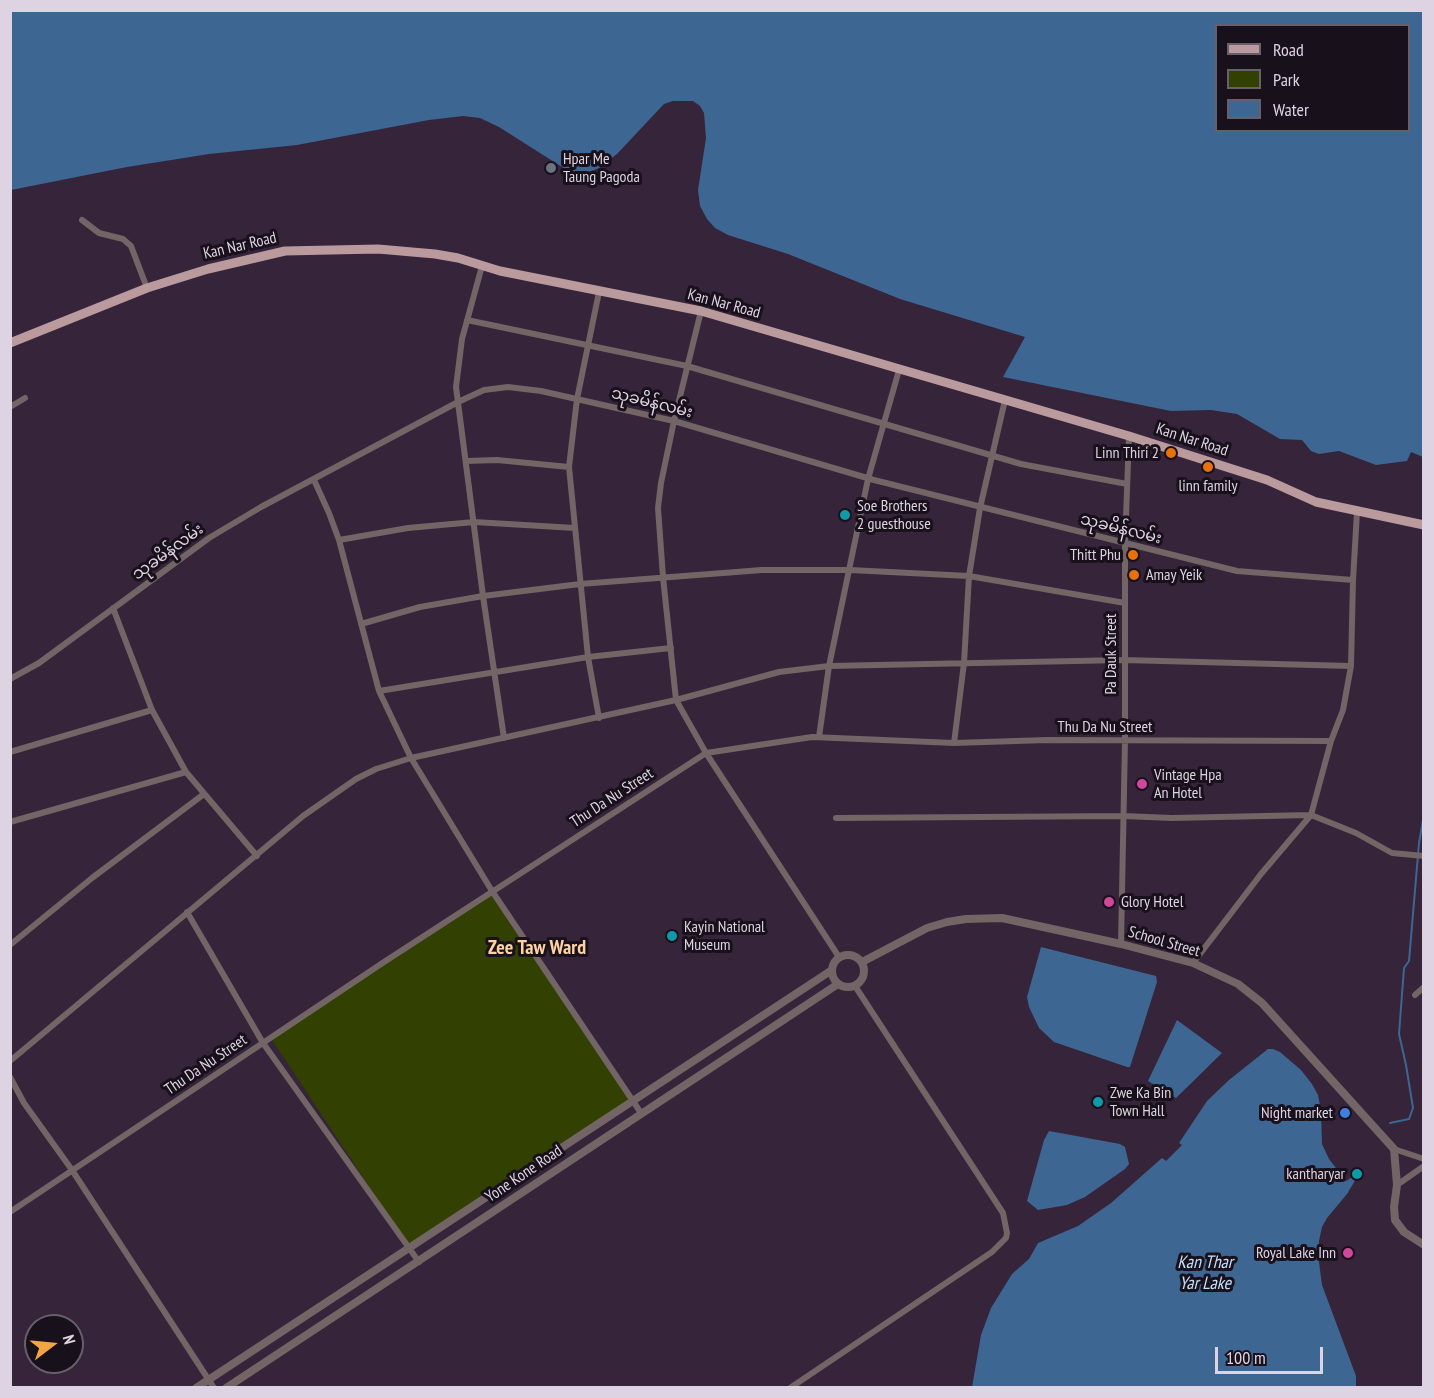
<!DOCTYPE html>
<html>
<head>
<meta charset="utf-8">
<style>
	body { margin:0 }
	#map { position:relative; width:1434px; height:1398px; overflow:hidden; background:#35243a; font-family:"PT Sans Narrow",sans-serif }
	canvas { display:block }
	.frame { position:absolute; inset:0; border:12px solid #ded3e2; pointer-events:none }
	.legend { position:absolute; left:1215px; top:24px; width:195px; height:108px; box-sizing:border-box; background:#18111b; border:2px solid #675f6b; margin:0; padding:8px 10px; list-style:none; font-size:18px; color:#ded3e2 }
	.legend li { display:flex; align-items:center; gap:12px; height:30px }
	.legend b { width:30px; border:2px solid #675f6b }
	.north { position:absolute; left:24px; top:1314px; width:60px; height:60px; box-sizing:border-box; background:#18111b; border:2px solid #675f6b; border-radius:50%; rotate:74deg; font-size:16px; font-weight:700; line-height:24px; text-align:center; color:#ded3e2 }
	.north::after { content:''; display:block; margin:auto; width:21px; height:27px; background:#f2a541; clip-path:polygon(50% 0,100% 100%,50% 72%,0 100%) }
	.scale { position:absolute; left:1215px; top:1347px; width:108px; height:27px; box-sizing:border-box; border:3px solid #ded3e2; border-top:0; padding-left:8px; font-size:18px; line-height:21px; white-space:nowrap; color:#ded3e2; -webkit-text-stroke:4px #18111b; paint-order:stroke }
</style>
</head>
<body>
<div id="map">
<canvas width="1434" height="1398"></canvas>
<div class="frame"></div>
<ul class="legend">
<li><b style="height:8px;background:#bb9a9e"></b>Road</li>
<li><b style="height:16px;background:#324101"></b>Park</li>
<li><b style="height:16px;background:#3d6693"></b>Water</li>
</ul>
<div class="north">N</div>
<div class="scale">100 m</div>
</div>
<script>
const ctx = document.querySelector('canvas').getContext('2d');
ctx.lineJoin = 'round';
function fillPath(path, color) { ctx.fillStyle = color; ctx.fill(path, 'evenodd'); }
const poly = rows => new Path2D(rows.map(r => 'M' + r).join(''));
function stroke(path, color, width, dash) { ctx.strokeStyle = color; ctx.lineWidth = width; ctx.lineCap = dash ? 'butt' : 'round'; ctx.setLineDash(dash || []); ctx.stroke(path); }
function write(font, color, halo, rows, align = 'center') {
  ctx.font = font + ' "PT Sans Narrow","Noto Sans Myanmar",sans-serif'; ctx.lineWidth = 6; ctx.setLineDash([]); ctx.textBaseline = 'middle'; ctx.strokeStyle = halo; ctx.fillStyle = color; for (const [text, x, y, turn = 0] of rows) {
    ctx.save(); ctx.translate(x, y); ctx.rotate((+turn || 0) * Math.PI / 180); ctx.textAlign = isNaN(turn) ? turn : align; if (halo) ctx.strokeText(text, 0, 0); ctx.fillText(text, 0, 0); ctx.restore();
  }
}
fillPath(poly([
	[492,891,633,1100,410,1248,270,1037]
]), '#324101');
fillPath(poly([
	[10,11,1423,11,1423,457,1411,452,1407,461,1376,465,1339,451,1319,454,1311,451,1302,440,1280,439,1237,414,1211,410,1171,411,1003,377,1025,337,900,299,788,254,728,235,715,228,707,219,700,206,698,190,706,138,704,113,700,106,693,101,673,101,664,104,617,154,599,168,582,175,573,174,499,127,480,118,463,116,429,120,297,145,209,154,127,167,11,190],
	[1216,26,1408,26,1408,130,1216,130],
	[1041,947,1156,976,1157,982,1130,1067,1127,1067,1054,1042,1039,1028,1029,1007,1027,997],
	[1177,1020,1222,1053,1176,1098,1148,1081],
	[1268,1049,1273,1049,1280,1052,1301,1070,1312,1084,1318,1095,1321,1110,1322,1144,1329,1159,1346,1181,1354,1176,1356,1179,1347,1194,1327,1218,1322,1227,1319,1241,1319,1262,1322,1285,1356,1376,1356,1387,972,1387,981,1335,991,1308,1012,1274,1029,1259,1038,1243,1078,1226,1111,1203,1162,1158,1166,1161,1182,1145,1179,1143,1207,1101,1229,1080],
	[1049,1131,1120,1144,1125,1147,1129,1164,1125,1169,1085,1197,1067,1205,1038,1210,1027,1201,1044,1140]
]), '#3d6693');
stroke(poly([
	[1390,1123,1409,1119,1413,1108,1406,1065,1399,1034,1404,968,1409,961,1419,843,1424,815]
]), '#3d6693', 2);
stroke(poly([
	[82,220,99,233,123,239,131,246,147,288],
	[482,266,462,339,456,387,483,596,504,738],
	[701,311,674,421,661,483,658,508,663,577,676,700,706,753,839,957],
	[467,320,687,366,1021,464,1127,484],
	[10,407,25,398],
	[466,461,497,460,569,467],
	[314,480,329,513,339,540,379,691,411,758,492,891,641,1113],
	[339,540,408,528,474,522,575,528],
	[113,608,152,710,186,772,257,856],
	[361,624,420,607,483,596,580,584,762,570,850,570,969,576,1125,603],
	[10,679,39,663,209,538,261,507,458,402,484,390,508,387,541,391,674,421,874,480,1237,571,1353,580],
	[379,691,588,657,671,648],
	[599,718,588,657,569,467,577,399,599,292],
	[819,737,829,666,868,479,899,370],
	[954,743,964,663,969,576,980,508,1005,400],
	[10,752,152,710],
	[836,818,1123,816,1172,818,1311,815,1356,833,1392,853,1424,856],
	[10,822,186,772],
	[187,912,263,1043,419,1262],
	[1121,944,1125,740,1125,544,1129,436],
	[10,945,92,878,204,794],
	[1193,963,1261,874,1311,815,1331,741,1343,710,1351,666,1353,580,1357,512],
	[1415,995,1424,987],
	[10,1061,303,816,356,779,376,769,411,758,676,700,779,672,829,666,1124,660,1351,666],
	[10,1077,24,1103,72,1170,214,1388],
	[1394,1149,1424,1159],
	[1397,1185,1424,1166],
	[10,1212,384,962,706,753,812,737,954,743,1047,740,1331,741],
	[790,1388,992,1252,1006,1238,1007,1233,1003,1213,855,986]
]), '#736465', 6);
stroke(poly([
	'832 971a16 16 0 1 1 32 0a16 16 0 1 1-32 0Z',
	[862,962,927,928,947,922,966,919,1002,918,1121,944,1193,963,1238,984,1262,1003,1394,1149,1397,1185,1394,1207,1395,1220,1404,1232,1424,1245],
	[196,1388,832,970],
	[226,1388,838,984]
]), '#736465', 8);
stroke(poly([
	[10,343,147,288,208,269,285,251,378,249,435,254,458,258,500,271,701,311,1129,436,1267,480,1316,502,1424,525]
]), '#bb9a9e', 9);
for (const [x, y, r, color] of [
	[551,168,6,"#6b7280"],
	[1171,453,6,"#e8710a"],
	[1208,467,6,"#e8710a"],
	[845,515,6,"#0f9aa8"],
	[1133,555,6,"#e8710a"],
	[1134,575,6,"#e8710a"],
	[1142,784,6,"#d1479c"],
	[1109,902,6,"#d1479c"],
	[672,936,6,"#0f9aa8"],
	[1098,1102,6,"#0f9aa8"],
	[1345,1113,6,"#3f7fe0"],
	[1357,1174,6,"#0f9aa8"],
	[1348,1253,6,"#d1479c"]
]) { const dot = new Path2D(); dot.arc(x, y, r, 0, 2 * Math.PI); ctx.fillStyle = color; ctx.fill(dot); stroke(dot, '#18111b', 2); }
write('16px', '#ded3e2', '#18111b', [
	["Hpar Me",563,159],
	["Taung Pagoda",563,177],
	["Linn Thiri 2",1159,453,"right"],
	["linn family",1208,486,"center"],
	["Soe Brothers",857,506],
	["2 guesthouse",857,524],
	["Thitt Phu",1121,555,"right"],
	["Amay Yeik",1146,575],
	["Vintage Hpa",1154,775],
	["An Hotel",1154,793],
	["Glory Hotel",1121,902],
	["Kayin National",684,927],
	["Museum",684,945],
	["Zwe Ka Bin",1110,1093],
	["Town Hall",1110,1111],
	["Night market",1333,1113,"right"],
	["kantharyar",1345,1174,"right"],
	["Royal Lake Inn",1336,1253,"right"]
], 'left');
write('16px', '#ded3e2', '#18111b', [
	["Kan Nar Road",240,246,-13],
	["Kan Nar Road",724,304,15],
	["သုခမိန်လမ်း",652,403,14],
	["Kan Nar Road",1192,440,18],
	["သုခမိန်လမ်း",1121,529,14],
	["သုခမိန်လမ်း",168,552,-36],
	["Pa Dauk Street",1111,654,-90],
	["Thu Da Nu Street",1105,727],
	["Thu Da Nu Street",612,798,-33],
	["School Street",1164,942,16],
	["Thu Da Nu Street",206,1065,-34],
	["Yone Kone Road",524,1174,-34]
]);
write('italic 18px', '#c6defa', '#18111b', [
	["Kan Thar",1205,1263],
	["Yar Lake",1205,1284]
]);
write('bold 20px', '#fed2a1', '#18111b', [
	["Zee Taw Ward",537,948]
]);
</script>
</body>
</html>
